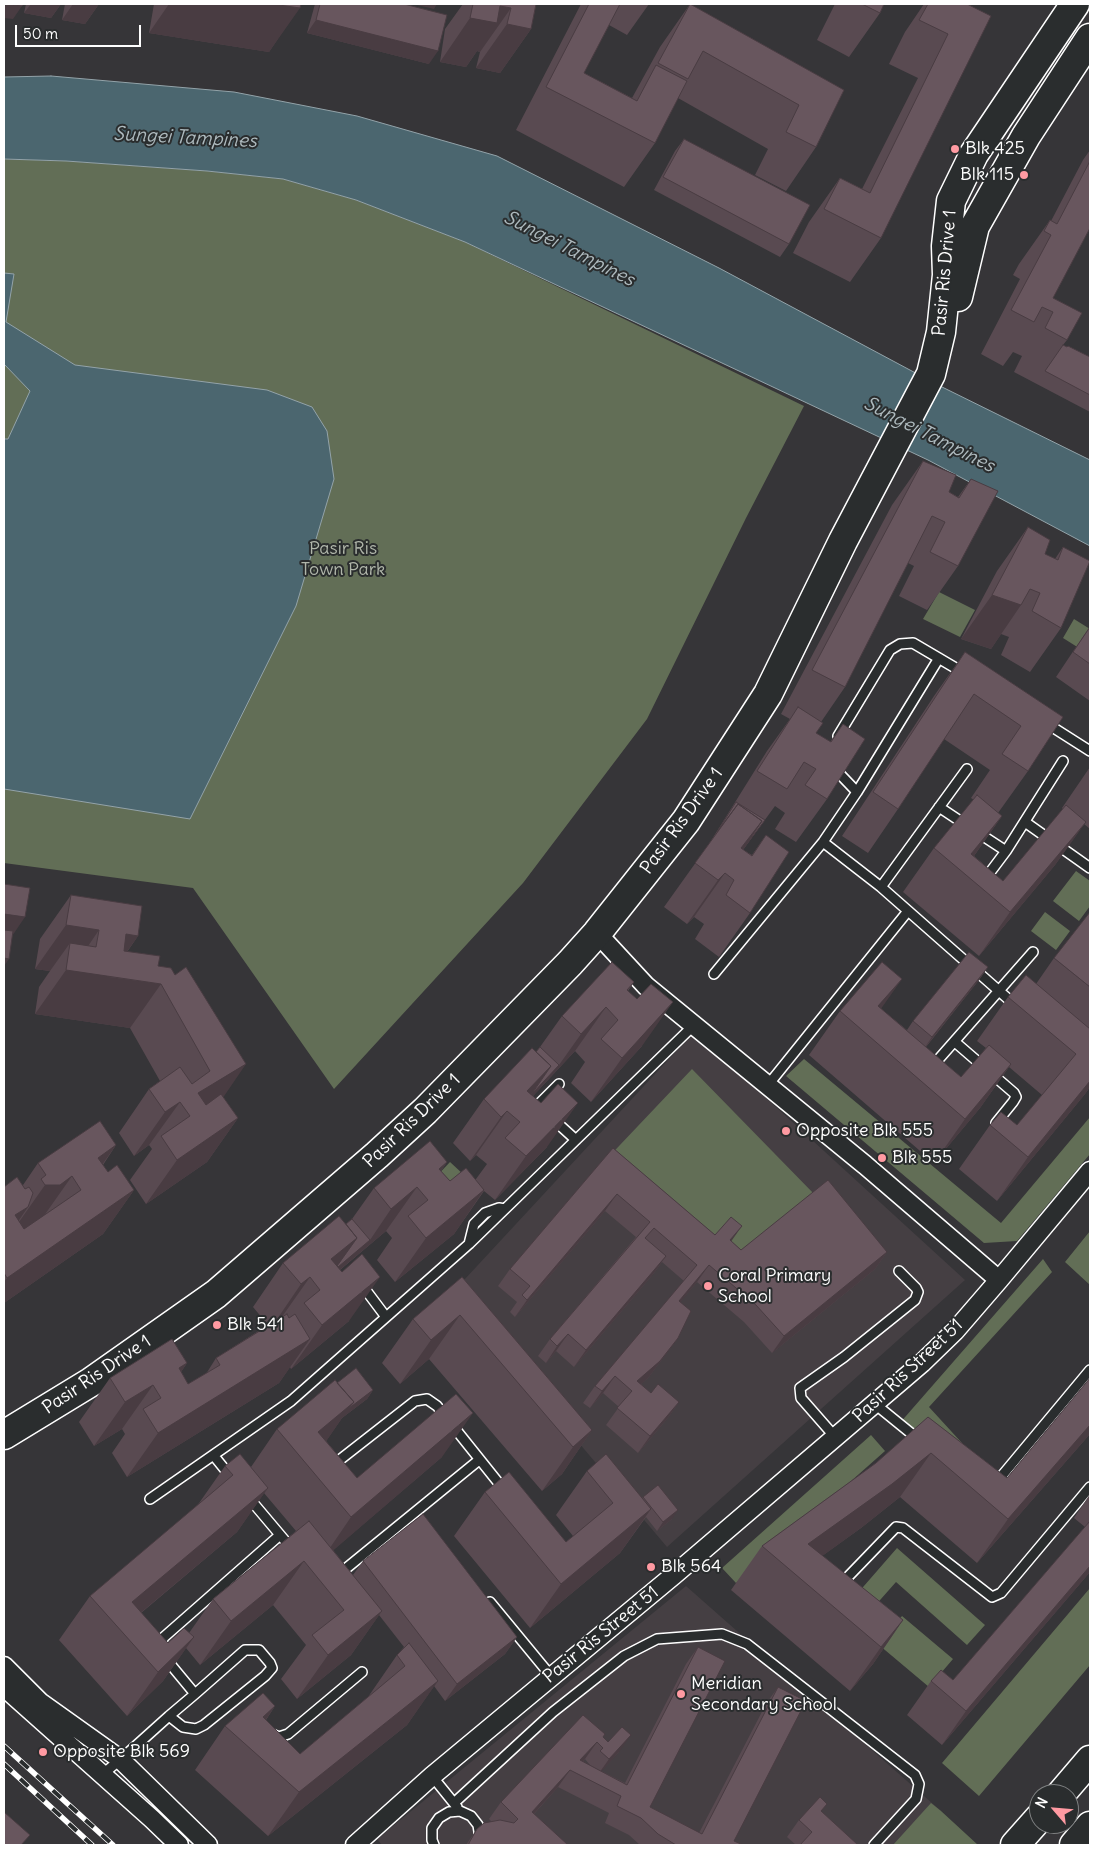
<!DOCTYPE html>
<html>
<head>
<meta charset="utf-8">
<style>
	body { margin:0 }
	#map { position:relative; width:1094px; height:1849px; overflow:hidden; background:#363538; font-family:Delius,sans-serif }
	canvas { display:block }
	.frame { position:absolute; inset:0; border:5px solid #fff; pointer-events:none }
	.north { position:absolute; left:1029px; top:1784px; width:50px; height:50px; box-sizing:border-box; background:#2a2d2e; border:1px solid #7f8182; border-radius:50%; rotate:297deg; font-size:14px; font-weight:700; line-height:20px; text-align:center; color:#fff }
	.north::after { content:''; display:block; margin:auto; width:18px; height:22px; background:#ff9aa2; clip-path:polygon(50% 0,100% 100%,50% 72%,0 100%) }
	.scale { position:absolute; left:15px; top:25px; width:126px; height:22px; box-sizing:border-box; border:2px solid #fff; border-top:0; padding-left:6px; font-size:15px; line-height:18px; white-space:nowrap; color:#fff; -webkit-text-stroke:4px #2a2d2e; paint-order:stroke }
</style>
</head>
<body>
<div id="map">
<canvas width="1094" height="1849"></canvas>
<div class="frame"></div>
<div class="north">N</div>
<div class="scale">50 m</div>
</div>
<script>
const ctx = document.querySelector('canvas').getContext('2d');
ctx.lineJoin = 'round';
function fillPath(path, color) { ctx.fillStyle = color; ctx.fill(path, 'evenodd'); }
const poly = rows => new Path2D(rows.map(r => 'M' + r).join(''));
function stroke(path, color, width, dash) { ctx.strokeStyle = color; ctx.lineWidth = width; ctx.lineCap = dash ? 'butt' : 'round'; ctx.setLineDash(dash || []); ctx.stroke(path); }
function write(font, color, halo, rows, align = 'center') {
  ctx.font = font + ' Delius,sans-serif'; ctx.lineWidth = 4; ctx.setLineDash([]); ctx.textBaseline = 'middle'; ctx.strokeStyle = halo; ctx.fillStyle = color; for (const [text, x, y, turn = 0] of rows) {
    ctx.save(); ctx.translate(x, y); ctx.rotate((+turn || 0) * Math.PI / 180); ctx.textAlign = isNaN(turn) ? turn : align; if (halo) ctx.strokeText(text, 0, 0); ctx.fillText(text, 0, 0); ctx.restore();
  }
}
fillPath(poly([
	[694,1032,965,1280,667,1547,452,1293],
	[686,1586,941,1811,911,1845,382,1845,377,1839]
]), '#453f43');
fillPath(poly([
	[4,159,66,161,207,171,283,179,356,200,465,242,804,406,746,518,647,719,523,883,334,1089,193,888,4,863],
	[939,592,975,610,960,637,923,619],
	[1074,619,1090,629,1090,655,1063,638],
	[1076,871,1090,881,1090,906,1079,921,1053,901],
	[1045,912,1070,931,1056,950,1031,931],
	[804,1059,1001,1223,1090,1117,1090,1154,1017,1241,984,1243,786,1076],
	[692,1069,816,1196,746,1254,703,1252,601,1165],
	[450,1162,463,1174,442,1196,429,1184],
	[1090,1231,1090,1285,1065,1262],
	[1043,1259,1052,1272,929,1407,962,1443,942,1460,899,1424],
	[871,1435,885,1451,736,1583,722,1568],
	[897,1548,985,1625,967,1645,896,1582,873,1608,857,1594],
	[1090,1588,1090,1665,979,1796,942,1763],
	[902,1616,953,1659,929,1687,879,1645],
	[931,1803,941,1811,978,1845,893,1845]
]), '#626e56');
const water = poly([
	[51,76,234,92,357,116,497,156,719,268,938,385,1090,460,1090,546,928,460,465,242,356,200,283,179,207,171,66,161,4,159,4,77,51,76],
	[4,273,14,274,6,322,75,365,267,390,312,407,327,431,334,479,296,606,190,819,4,789,4,439,8,439,30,391,4,364,4,273]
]);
fillPath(water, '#4b666f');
stroke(water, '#93a3a9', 1);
const service = poly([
	[1046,723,1090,751],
	[838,736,890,650,900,644,913,643,964,673],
	[835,769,857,792],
	[939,807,966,825],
	[1025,822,1090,868],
	[977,832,1006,851,1063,761],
	[823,842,881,887,1015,1005],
	[985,879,1006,851],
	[881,887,967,769],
	[714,974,823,842,857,792,939,658],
	[955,1042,1014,1093,1016,1097,1013,1102,996,1123],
	[930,1063,937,1061,1033,952],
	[768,1085,908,911],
	[532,1111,559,1084],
	[554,1120,576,1140],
	[469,1244,474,1224,485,1213,499,1208,505,1209],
	[362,1285,386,1317],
	[875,1404,918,1439],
	[836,1438,801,1398,800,1388,844,1357,915,1300,918,1292,916,1288,899,1271],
	[214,1456,231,1477],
	[337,1462,415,1401,427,1399,437,1406,505,1491],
	[995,1484,1090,1370],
	[249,1498,292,1549],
	[150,1499,291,1401,469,1244,693,1026],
	[338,1575,479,1460],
	[841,1584,896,1527,903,1528,992,1597,1001,1593,1090,1487],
	[490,1602,551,1676],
	[159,1646,164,1637,280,1535],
	[166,1659,195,1694],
	[272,1734,279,1737,288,1734,362,1672],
	[102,1775,129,1752,169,1716,195,1694,245,1650,259,1650,270,1663,272,1668,265,1676,204,1725,196,1729,183,1727,169,1716],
	[432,1776,457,1807],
	[454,1803,553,1712,624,1656,657,1639,722,1634,747,1644,915,1775,919,1784,916,1799,874,1845],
	[434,1845,432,1840,432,1828,439,1818,449,1812,460,1811,471,1816,478,1825,480,1838]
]);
const minor = poly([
	[597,933,646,986,865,1165,999,1280],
	[4,1666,40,1702,120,1759,208,1845],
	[4,1687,152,1819,179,1845],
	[355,1845,432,1776,674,1575,922,1363,955,1331,999,1280,1090,1171]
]);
const primary = poly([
	[958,297,975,226,1026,136,1090,38],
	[4,1435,91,1382,216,1294,377,1155,425,1111,570,963,597,933,686,821,768,694,843,541,931,374,941,332,947,275,946,246,951,201,974,154,1075,4]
]);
const motorway = poly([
	[1061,1794,1090,1760],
	[1015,1845,1039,1818],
	[1074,1845,1090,1826]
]);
stroke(service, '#fff', 12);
stroke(minor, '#fff', 21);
stroke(primary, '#fff', 31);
stroke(motorway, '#fff', 31);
stroke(service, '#2a2d2e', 9);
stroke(minor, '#2a2d2e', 18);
stroke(primary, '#2a2d2e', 28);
stroke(motorway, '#2a2d2e', 28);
const rail = poly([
	[4,1746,113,1845],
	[4,1764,92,1845]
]);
stroke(rail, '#fff', 5.5);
stroke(rail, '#2a2d2e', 4, [11]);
fillPath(poly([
	[26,4,61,4,51,18,24,13],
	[65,4,99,4,85,24,62,20],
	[154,4,301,4,269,52,149,33],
	[315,4,404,4,429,64,307,33],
	[463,4,536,4,531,29,500,73,476,68,480,52,477,51,466,67,440,62,445,29],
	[581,4,649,4,627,35,609,25,584,73,632,98,660,47,690,4,844,90,816,147,786,191,755,175,768,149,678,98,655,143,624,187,516,130],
	[835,4,884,4,880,13,849,57,817,40],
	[924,4,967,4,881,238,850,282,793,253,809,222,840,178,862,189,918,78,889,64,905,32],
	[684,139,789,244,780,257,654,190,675,151],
	[1090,150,1090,228,1053,298,1067,340,1063,345,1090,357,1090,412,1014,372,1022,356,1013,352,1003,366,981,354,1020,279,1013,275,1019,264,1050,220,1051,221,1083,160],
	[923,461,949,492,958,497,971,479,958,566,927,610,899,596,914,566,908,563,845,687,821,722,816,733,830,742,843,724,827,799,796,842,775,829,785,813,775,806,743,850,752,855,766,835,750,913,719,957,695,939,704,924,694,917,687,924,664,907,709,844,767,751,790,719,781,714,892,505],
	[1028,527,1045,554,1055,559,1063,547,1061,628,1030,672,1001,655,1009,637,1001,634,991,649,961,639,997,571],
	[1090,626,1090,701,1056,677],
	[965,652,1063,717,1028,771,998,813,1002,816,974,856,1003,881,1063,809,1062,808,1090,767,1090,829,1084,824,1055,865,979,956,903,892,934,848,974,800,971,798,990,770,944,739,898,809,868,853,842,836,934,696],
	[71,895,138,936,127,952,158,966,223,1097,238,1118,207,1162,146,1204,130,1180,152,1149,149,1145,134,1156,119,1133,149,1089,160,1081,130,1028,35,1014,39,987,50,971,35,969,40,939],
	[1054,958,1090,987,1090,1087,1085,1094,997,1201,959,1169,990,1125,1017,1125,1042,1095,1009,1067,980,1108,934,1163,809,1055,840,1011,881,1009,907,1030,913,1021,988,967,979,980,926,1047,961,1077,986,1048,977,1041,1008,997,1036,984],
	[634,982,628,991,642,1046,591,1102,571,1083,585,1062,575,1051,533,1096,547,1147,495,1200,484,1191,454,1234,395,1282,377,1260,392,1238,386,1231,340,1270,349,1321,291,1369,290,1367,279,1383,127,1477,112,1453,125,1434,122,1429,94,1446,79,1422,110,1378,187,1363,181,1372,188,1384,206,1374,216,1358,268,1325,253,1307,283,1263,346,1224,352,1219,374,1188,447,1162,441,1171,450,1181,476,1179,487,1164,476,1155,470,1161,453,1143,484,1099,536,1052,540,1047,562,1016],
	[116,1145,103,1165,108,1172,134,1190,103,1234,4,1303,4,1187,23,1185,38,1163],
	[613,1148,715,1235,731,1241,741,1250,887,1252,875,1269,772,1353,744,1322,697,1282,680,1302,678,1338,648,1378,641,1384,651,1393,679,1402,667,1419,638,1453,606,1425,619,1407,603,1393,590,1408,583,1403,595,1386,684,1281,662,1262,654,1273,574,1367,556,1351,546,1363,538,1356,550,1339,636,1237,605,1211,515,1317,510,1312,517,1302,498,1286,510,1269],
	[462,1277,592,1430,562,1474,542,1491,429,1359,400,1384,382,1363,413,1319],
	[1090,1378,1090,1434,977,1563,900,1497,861,1528,822,1556,903,1620,873,1664,850,1691,731,1590,762,1546,876,1463,928,1417,1007,1478],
	[337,1383,373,1390,367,1399,342,1418,326,1441,357,1478,442,1457,333,1550,353,1575,363,1561,517,1637,505,1654,445,1701,434,1686,407,1725,268,1836,195,1770,225,1726,275,1706,266,1720,300,1754,368,1697,397,1655,404,1647,379,1615,351,1655,297,1699,281,1679,306,1645,273,1605,200,1665,186,1648,163,1681,127,1716,59,1640,90,1596,197,1506,225,1466,251,1467,277,1429],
	[264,1493,296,1531,213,1599,189,1633,168,1643,141,1613,237,1532],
	[587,1471,642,1498,643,1497,672,1519,657,1531,646,1517,620,1553,530,1628,454,1536,485,1492,566,1542,573,1536,556,1515],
	[1090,1494,1090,1572,942,1745,907,1715,931,1681,953,1680,1085,1527,1074,1518],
	[698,1647,650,1807,699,1833,766,1704,778,1687,734,1841,743,1845,640,1845,629,1835,605,1823,609,1813,558,1787,534,1814,568,1845,466,1845,477,1829,492,1822,489,1819,501,1802,605,1734,603,1737,619,1752,601,1771,625,1783,686,1664],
	[585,1759,590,1765,590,1766,583,1762],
	[821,1812,858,1845,796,1845,787,1837,799,1820]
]), '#594a51');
fillPath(poly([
	[4,4,22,6,13,19,4,18],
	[31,4,61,4,51,18,24,13],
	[73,4,99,4,85,24,62,20],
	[169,4,272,4,300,8,269,52,149,33],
	[413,4,437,4,434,9],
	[500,6,511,8,480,52,477,51,466,67,440,62,470,18],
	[316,20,438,51,429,64,307,33],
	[507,24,531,29,500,73,476,68],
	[992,595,1021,605,991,649,961,639],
	[1002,816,971,860,971,854],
	[765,820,725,873,694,917,687,924,718,880,741,848,762,821],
	[1086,822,1055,865,979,956,1010,912],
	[4,914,25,917,4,948],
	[66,925,99,930,71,971,126,934,138,936,109,977,161,984,130,1028,35,1014,66,970,70,943,50,971,35,969],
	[4,958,9,959,4,966],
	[988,967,979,980,923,1050,932,1037],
	[902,979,871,1023,878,1006],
	[673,1002,642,1046,591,1102,622,1058],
	[606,1007,575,1051,520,1110,529,1097,559,1065,581,1034],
	[246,1064,216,1108,190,1116,198,1093],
	[1011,1064,980,1108,934,1163,965,1119],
	[551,1066,520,1110,527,1091],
	[1090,1081,1090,1087,1085,1094,997,1201,1028,1157],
	[180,1102,149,1145,134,1156,165,1112],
	[578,1103,547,1147,495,1200,526,1156],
	[507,1111,476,1155,470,1161,501,1117],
	[238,1118,207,1162,146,1204,177,1160],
	[116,1145,85,1189,81,1190,98,1158],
	[447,1162,424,1195,439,1169],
	[72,1176,41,1220,29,1229,14,1229,45,1185],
	[417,1187,386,1231,318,1288,331,1259,357,1238,370,1240,391,1209],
	[134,1190,103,1234,4,1303,4,1282,7,1278],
	[484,1190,454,1234,395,1282,426,1238],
	[617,1194,605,1211,515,1317,527,1300],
	[28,1207,4,1242,15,1215],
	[742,1226,730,1243,730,1240],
	[887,1252,875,1269,772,1353,784,1336],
	[666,1256,654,1273,574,1367,586,1350],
	[709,1265,697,1282,667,1318,679,1301],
	[310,1277,279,1321,271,1328,301,1284],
	[380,1277,349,1321,291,1369,322,1325],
	[460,1315,429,1359,400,1384,431,1340],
	[568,1334,556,1351,546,1363,557,1346],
	[678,1338,648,1378,630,1394,637,1381],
	[310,1339,279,1383,127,1477,158,1433],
	[187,1363,157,1407,179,1368],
	[615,1376,603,1393,590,1408,602,1391],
	[153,1385,122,1429,94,1446,125,1402],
	[373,1390,367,1399,342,1418,323,1446,318,1432,354,1402],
	[679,1402,667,1419,638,1453,650,1436],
	[473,1413,442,1457,321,1561,351,1517],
	[1090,1425,1090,1434,977,1563,1008,1519],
	[592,1430,562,1474,542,1491,573,1447],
	[931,1453,900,1497,861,1528,796,1575,808,1544],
	[268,1488,237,1532,120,1630,132,1602],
	[651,1509,620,1553,530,1628,561,1584],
	[678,1510,672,1519,657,1531,663,1522],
	[304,1561,273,1605,200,1665,231,1621],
	[1090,1566,1090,1572,942,1745,966,1711],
	[382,1611,351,1655,297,1699,328,1655],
	[903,1620,873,1664,850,1691,881,1647],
	[194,1637,163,1681,127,1716,158,1672],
	[517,1637,505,1654,445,1701,457,1684],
	[438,1681,407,1725,268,1836,299,1792],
	[275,1706,248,1746,263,1717],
	[631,1735,619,1752,597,1776,609,1759],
	[597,1742,585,1759,574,1772,580,1760],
	[570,1770,558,1787,520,1829,532,1812]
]), '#493c42');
const building = poly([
	[5,4,23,4,22,6,5,4],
	[272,4,301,4,300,8,272,4],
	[320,4,404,4,447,15,438,51,316,20,320,4],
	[473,4,536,4,531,29,507,24,511,8,500,6,497,23,470,18,473,4],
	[589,4,620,4,584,73,637,101,656,65,687,81,655,143,546,87,589,4],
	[690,4,844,90,816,147,786,132,799,105,703,51,688,79,658,63,690,4],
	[862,4,884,4,880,13,862,4],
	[928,4,967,4,991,16,881,238,824,209,840,178,870,193,948,34,919,20,928,4],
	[684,139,810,205,789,244,663,177,684,139],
	[1090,161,1090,228,1053,298,1082,313,1067,340,1045,328,1053,312,1042,307,1034,322,1011,310,1051,235,1044,231,1050,220,1057,224,1090,161],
	[1063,345,1067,347,1068,346,1090,357,1090,395,1045,371,1063,345],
	[923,461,956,475,949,492,959,498,971,479,998,491,958,566,930,552,945,522,932,516,845,687,812,670,923,461],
	[1028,527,1050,540,1045,554,1058,560,1063,547,1090,561,1061,628,1032,611,1040,593,1030,589,1021,605,992,595,1028,527],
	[1090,627,1090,664,1073,652,1090,627],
	[965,652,1063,717,1028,771,1002,754,1021,726,974,694,898,809,873,792,965,652],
	[798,707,823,723,816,733,831,742,843,724,865,739,827,799,805,785,816,769,804,762,787,789,757,771,798,707],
	[977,795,1002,816,971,854,1003,881,1066,805,1086,822,1010,912,934,848,977,795],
	[736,802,765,820,743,849,762,821,738,804,717,832,736,802],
	[738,804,762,821,741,848,752,856,766,835,789,852,750,913,726,895,734,880,725,873,718,880,695,863,738,804],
	[4,884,30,888,25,917,4,914,4,884],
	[71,895,142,906,138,936,126,934,124,951,160,956,158,966,171,968,175,975,186,967,246,1064,198,1093,206,1105,221,1094,238,1118,177,1160,161,1136,190,1116,180,1102,165,1112,149,1089,180,1067,192,1084,210,1071,161,984,66,970,70,943,96,947,99,930,66,925,71,895],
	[1090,912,1090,987,1054,958,1090,912],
	[4,930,13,931,9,959,4,958,4,930],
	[969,952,988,967,932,1037,913,1021,969,952],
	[612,962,634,982,627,990,637,999,651,984,673,1002,622,1058,601,1039,618,1020,606,1007,581,1034,562,1016,612,962],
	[882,962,902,979,878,1006,961,1077,989,1045,1011,1064,965,1119,840,1011,882,962],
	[1026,975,1090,1029,1090,1081,1028,1157,990,1125,1001,1112,1017,1125,1076,1054,1008,997,1026,975],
	[540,1047,559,1065,531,1095,551,1066,536,1052,540,1047],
	[532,1048,551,1066,527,1091,541,1103,558,1084,578,1103,526,1156,505,1138,520,1122,507,1111,501,1117,484,1099,532,1048],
	[100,1121,116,1145,98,1158,108,1172,117,1165,134,1190,7,1278,4,1273,4,1187,17,1177,25,1189,29,1187,33,1193,28,1207,15,1215,24,1229,81,1190,72,1176,60,1185,45,1185,41,1179,46,1175,38,1163,100,1121],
	[430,1141,447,1162,439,1169,450,1181,466,1168,484,1190,426,1238,408,1216,428,1200,417,1187,391,1209,374,1188,430,1141],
	[613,1148,715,1235,731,1217,742,1226,730,1240,741,1250,828,1180,887,1252,784,1336,756,1305,709,1265,679,1301,691,1311,678,1338,660,1361,637,1381,651,1393,658,1384,679,1402,650,1436,617,1408,632,1391,615,1376,602,1391,595,1386,697,1265,654,1228,645,1238,666,1256,586,1350,568,1334,557,1346,550,1339,650,1222,617,1194,527,1300,522,1295,530,1286,510,1269,613,1148],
	[339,1216,357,1238,331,1259,342,1272,362,1254,380,1277,322,1325,304,1303,320,1290,310,1277,301,1284,283,1263,339,1216],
	[352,1219,370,1240,338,1267,337,1266,357,1238,346,1224,352,1219],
	[462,1277,592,1430,573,1447,460,1315,431,1340,413,1319,462,1277],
	[287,1314,289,1318,295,1314,310,1339,158,1433,143,1409,161,1398,153,1385,125,1402,110,1378,172,1339,187,1363,179,1368,188,1384,220,1365,216,1358,287,1314],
	[356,1368,373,1390,348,1409,354,1402,337,1383,356,1368],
	[1090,1378,1090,1425,1008,1519,931,1453,892,1484,808,1544,903,1620,881,1647,762,1546,876,1463,928,1417,1007,1478,1090,1378],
	[335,1380,354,1402,318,1432,357,1478,456,1394,473,1413,351,1517,277,1429,335,1380],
	[240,1454,268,1488,132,1602,168,1643,184,1628,194,1637,158,1672,90,1596,233,1475,225,1466,240,1454],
	[606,1454,651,1509,561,1584,485,1492,509,1472,566,1542,613,1503,587,1471,606,1454],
	[658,1485,678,1510,663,1522,643,1497,658,1485],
	[423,1514,517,1637,457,1684,363,1561,423,1514],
	[309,1521,382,1611,328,1655,312,1635,344,1610,304,1561,231,1621,213,1599,309,1521],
	[1090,1521,1090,1566,966,1711,931,1681,941,1670,953,1680,1090,1521],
	[409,1643,438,1681,299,1792,225,1726,263,1693,275,1706,263,1717,300,1754,405,1666,397,1655,409,1643],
	[698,1647,725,1661,650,1807,702,1834,778,1687,806,1701,734,1841,743,1845,676,1845,658,1834,641,1818,617,1806,621,1796,570,1770,532,1812,568,1845,469,1845,469,1843,477,1829,484,1823,500,1820,514,1823,518,1819,501,1802,583,1715,605,1734,603,1737,608,1742,622,1727,631,1735,609,1759,600,1751,603,1748,597,1742,580,1760,627,1785,698,1647],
	[820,1797,827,1804,821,1811,858,1845,800,1845,812,1832,799,1820,820,1797],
	[4,1812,30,1835,21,1845,4,1845,4,1812]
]);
fillPath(building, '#68565e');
stroke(building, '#493c42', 1);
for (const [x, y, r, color] of [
	[955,149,5,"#ff9aa2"],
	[1024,175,5,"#ff9aa2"],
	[786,1131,5,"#ff9aa2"],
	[882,1158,5,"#ff9aa2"],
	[708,1286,5,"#ff9aa2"],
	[217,1325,5,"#ff9aa2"],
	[651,1567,5,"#ff9aa2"],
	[681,1694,5,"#ff9aa2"],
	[43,1752,5,"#ff9aa2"]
]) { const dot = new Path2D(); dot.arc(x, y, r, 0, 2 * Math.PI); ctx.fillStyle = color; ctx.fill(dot); stroke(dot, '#2a2d2e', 2); }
write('18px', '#fff', '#2a2d2e', [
	["Blk 425",965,149],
	["Blk 115",1014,175,"right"],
	["Opposite Blk 555",796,1131],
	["Blk 555",892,1158],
	["Coral Primary",718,1276],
	["School",718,1297],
	["Blk 541",227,1325],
	["Blk 564",661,1567],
	["Meridian",691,1684],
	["Secondary School",691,1705],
	["Opposite Blk 569",53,1752]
], 'left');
write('18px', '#fff', '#2a2d2e', [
	["Pasir Ris Drive 1",945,273,-85],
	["Pasir Ris Drive 1",682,821,-54],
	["Pasir Ris Drive 1",412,1121,-44],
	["Pasir Ris Street 51",908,1371,-43],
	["Pasir Ris Drive 1",97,1375,-34],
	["Pasir Ris Street 51",601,1635,-39]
]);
write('18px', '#b0b6aa', '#2a2d2e', [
	["Pasir Ris",343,549],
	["Town Park",343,570]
]);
write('italic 19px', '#aebabe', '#2a2d2e', [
	["Sungei Tampines",185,138,3],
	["Sungei Tampines",569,249,27],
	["Sungei Tampines",929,435,27]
]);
</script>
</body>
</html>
